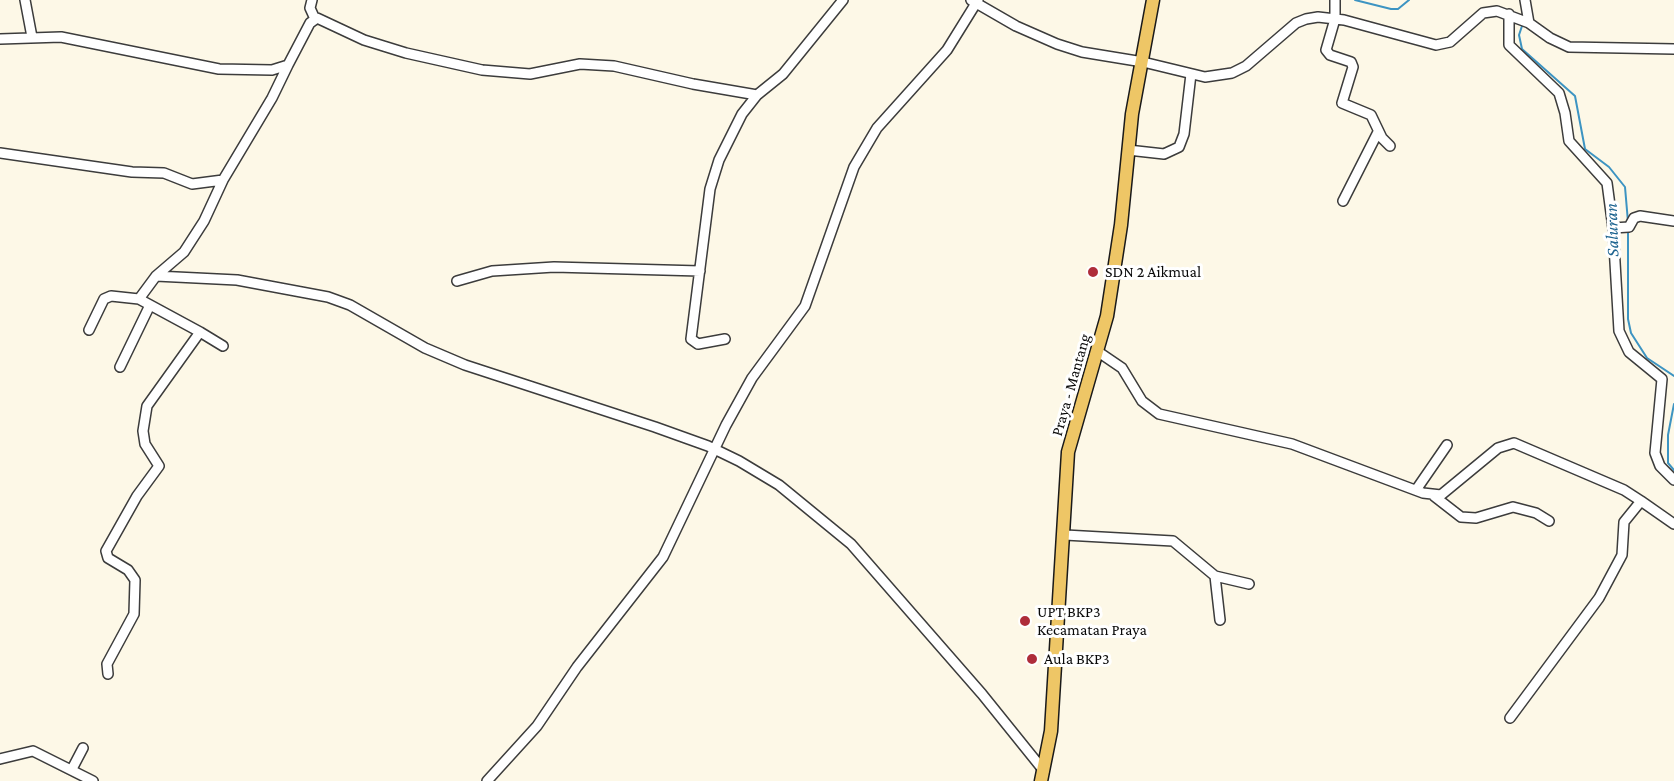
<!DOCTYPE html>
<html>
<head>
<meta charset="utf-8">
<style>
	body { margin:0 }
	canvas { display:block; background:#fdf8e7 }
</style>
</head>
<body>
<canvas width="1674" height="781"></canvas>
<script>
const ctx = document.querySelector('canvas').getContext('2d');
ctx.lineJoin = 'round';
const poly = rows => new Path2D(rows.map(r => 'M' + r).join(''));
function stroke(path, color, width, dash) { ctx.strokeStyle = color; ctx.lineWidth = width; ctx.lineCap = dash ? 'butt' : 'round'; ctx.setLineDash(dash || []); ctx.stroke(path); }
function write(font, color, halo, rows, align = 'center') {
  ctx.font = font + ' "Crimson Pro",serif'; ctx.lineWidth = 6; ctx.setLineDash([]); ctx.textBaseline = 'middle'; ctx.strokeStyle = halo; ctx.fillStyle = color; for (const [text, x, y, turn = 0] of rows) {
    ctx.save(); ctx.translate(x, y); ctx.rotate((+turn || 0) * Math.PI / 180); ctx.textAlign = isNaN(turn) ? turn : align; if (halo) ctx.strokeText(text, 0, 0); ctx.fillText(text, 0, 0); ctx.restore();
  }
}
stroke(poly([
	[1355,0,1391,9,1398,9,1409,0],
	[1523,23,1519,35,1522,49,1575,96,1585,149,1609,167,1625,187,1628,222],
	[1628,230,1628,319,1631,333,1647,358,1674,376],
	[1674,404,1668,435,1668,463,1674,470]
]), '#3d94c2', 2);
const minor = poly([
	[25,0,32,37],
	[312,0,310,8,315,19],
	[971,0,1016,26,1057,44,1082,52,1143,62,1205,77,1232,73,1246,66,1296,23,1306,19,1318,17,1344,20,1436,45,1450,42,1483,13,1497,11,1529,23,1550,38,1569,47,1674,49],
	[1335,0,1335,19,1326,50,1330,55,1351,62,1353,67,1342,103,1371,115,1382,138,1390,146],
	[1525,0,1529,23],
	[1509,14,1509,45,1559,93,1565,113,1569,141,1607,183,1613,228,1619,331,1629,352,1662,379,1655,453,1660,466,1674,480],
	[0,39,61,37,219,69,272,70,288,65,310,23,317,18,364,40,406,53,482,70,530,74,580,64,614,66,693,84,757,95,783,74,843,0],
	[1128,150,1164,154,1179,147,1184,134,1191,74],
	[0,153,132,172,164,173,192,184,223,180],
	[1343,201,1378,132],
	[1613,228,1629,227,1634,218,1640,216,1674,221],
	[156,276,237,280,328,297,350,305,425,348,465,365,655,427,708,446,739,461,779,485,851,544,982,694,1044,771],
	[457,281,492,271,554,267,700,271],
	[89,330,104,299,111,296,139,299,156,276,184,252,204,221,223,180,272,98,288,65],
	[200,332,223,346],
	[725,339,698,344,691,339,710,189,719,160,742,114,757,95],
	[1097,351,1122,368,1142,401,1159,414,1292,444,1423,493,1441,495,1498,448,1514,443,1624,490,1641,501,1624,522,1622,555,1599,598,1510,718],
	[120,367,150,305],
	[1416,490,1447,445],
	[1434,496,1461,517,1476,518,1513,507,1536,513,1549,521],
	[1641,501,1674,524],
	[1065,535,1173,541,1215,576,1220,620],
	[1215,576,1249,584],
	[108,674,107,664,134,614,135,580,128,570,108,558,106,551,137,496,159,466,145,444,143,431,147,406,200,332,139,299],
	[0,759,33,751,93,781],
	[72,769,83,748],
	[487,781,537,726,577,667,663,557,726,425,752,378,805,306,854,167,877,128,947,50,978,0]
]);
const major = poly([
	[1041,781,1051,731,1068,452,1107,316,1121,225,1132,114,1153,0]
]);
stroke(minor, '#3c3c3c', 12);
stroke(major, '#1a1a1a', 15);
stroke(minor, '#fff', 9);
stroke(major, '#eec666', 12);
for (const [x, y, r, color] of [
	[1093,272,6,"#ae2d3a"],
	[1025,621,6,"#ae2d3a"],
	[1032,659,6,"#ae2d3a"]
]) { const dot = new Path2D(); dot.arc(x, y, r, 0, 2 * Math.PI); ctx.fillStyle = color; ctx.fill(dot); stroke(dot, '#fff', 2); }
write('16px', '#090909', '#fff', [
	["SDN 2 Aikmual",1105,272],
	["UPT BKP3",1037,612],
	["Kecamatan Praya",1037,630],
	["Aula BKP3",1044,659]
], 'left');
write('16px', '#090909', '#fff', [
	["Praya - Mantang",1071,385,-74]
]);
write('italic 18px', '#1e6490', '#fff', [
	["Saluran",1612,230,-92]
]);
</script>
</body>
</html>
